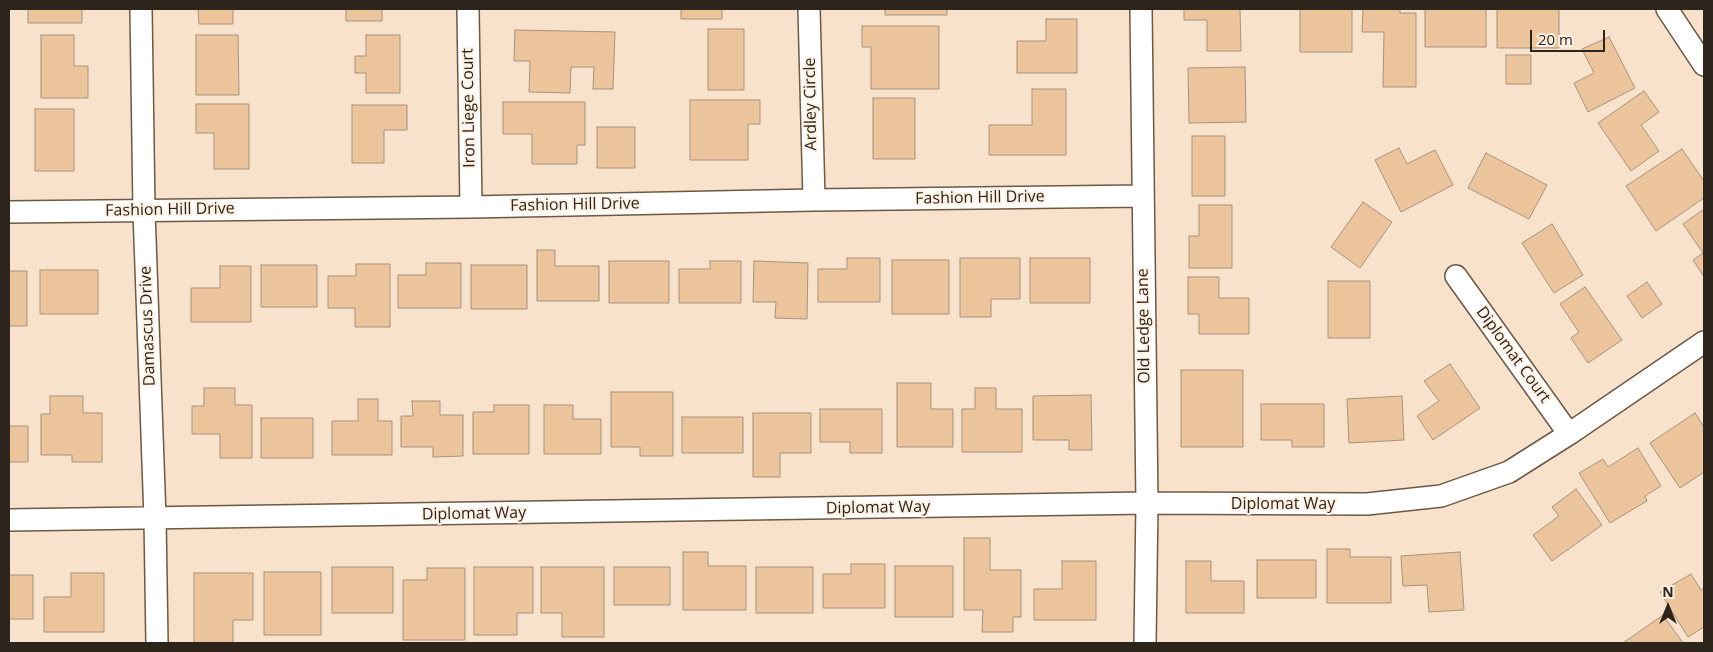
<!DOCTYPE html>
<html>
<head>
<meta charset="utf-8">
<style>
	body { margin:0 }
	#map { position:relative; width:1713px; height:652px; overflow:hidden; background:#f9e2cb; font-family:"Open Sans",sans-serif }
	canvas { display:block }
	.frame { position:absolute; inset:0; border:10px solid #2d251c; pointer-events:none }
	.north { position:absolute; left:1643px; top:582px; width:50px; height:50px; -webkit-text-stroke:4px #fff1e3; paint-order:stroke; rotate:0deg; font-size:14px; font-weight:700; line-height:20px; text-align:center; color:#2d251c }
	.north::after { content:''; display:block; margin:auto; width:18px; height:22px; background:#2d251c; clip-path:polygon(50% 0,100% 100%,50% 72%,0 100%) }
	.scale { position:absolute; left:1530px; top:30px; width:75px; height:22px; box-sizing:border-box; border:2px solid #2d251c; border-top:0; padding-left:6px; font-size:15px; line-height:18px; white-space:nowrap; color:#2d251c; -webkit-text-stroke:4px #fff1e3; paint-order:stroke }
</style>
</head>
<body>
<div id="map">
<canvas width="1713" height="652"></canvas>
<div class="frame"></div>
<div class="north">N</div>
<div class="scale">20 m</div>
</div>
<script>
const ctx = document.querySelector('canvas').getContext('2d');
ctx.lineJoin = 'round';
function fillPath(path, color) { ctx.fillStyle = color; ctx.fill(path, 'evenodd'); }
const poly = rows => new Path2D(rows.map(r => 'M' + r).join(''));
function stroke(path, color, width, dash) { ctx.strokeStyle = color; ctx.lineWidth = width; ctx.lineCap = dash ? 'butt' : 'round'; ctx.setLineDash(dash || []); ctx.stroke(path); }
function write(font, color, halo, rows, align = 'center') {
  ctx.font = font + ' "Open Sans",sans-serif'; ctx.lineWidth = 4; ctx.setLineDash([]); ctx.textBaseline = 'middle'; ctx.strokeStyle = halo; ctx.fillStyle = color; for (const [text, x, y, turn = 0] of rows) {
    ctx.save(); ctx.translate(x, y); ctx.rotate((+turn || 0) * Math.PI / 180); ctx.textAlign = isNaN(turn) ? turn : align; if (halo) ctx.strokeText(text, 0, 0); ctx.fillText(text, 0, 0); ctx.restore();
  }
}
const building = poly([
	[28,9,82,9,82,23,28,23,28,9],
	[198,9,233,9,233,24,199,24,198,9],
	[346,9,382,9,382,21,346,21,346,9],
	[681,9,722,9,722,19,681,19,681,9],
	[885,9,947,9,947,15,885,15,885,9],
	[1184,9,1240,9,1241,51,1207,51,1207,20,1184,20,1184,9],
	[1300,9,1352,9,1352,52,1300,52,1300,9],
	[1363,9,1400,9,1400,13,1416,13,1416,87,1383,87,1384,32,1362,32,1363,9],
	[1425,9,1486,9,1486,47,1425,47,1425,9],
	[1497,9,1559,9,1559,48,1497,48,1497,9],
	[1046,19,1077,19,1077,73,1017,73,1017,41,1046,41,1046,19],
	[862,26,939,26,939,89,871,89,871,47,862,47,862,26],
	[708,29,744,29,744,90,708,90,708,29],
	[515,30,615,32,613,89,593,89,594,67,571,67,570,93,529,92,530,61,514,61,515,30],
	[41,35,74,35,74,66,88,66,88,98,41,98,41,35],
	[196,35,238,35,239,95,196,95,196,35],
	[366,35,400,35,400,93,366,93,366,73,355,73,355,56,366,56,366,35],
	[1609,37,1635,88,1588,112,1574,83,1594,73,1582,49,1609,37],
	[1506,55,1531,55,1531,84,1506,84,1506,55],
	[1245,67,1246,122,1189,123,1188,68,1245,67],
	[1032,89,1066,89,1066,155,989,155,989,125,1032,125,1032,89],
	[1644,91,1659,112,1641,125,1659,151,1631,171,1598,123,1644,91],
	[873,98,915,98,915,159,873,159,873,98],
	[690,100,760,100,760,124,748,124,748,160,690,160,690,100],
	[503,102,585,102,585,145,577,145,577,164,532,164,532,134,503,134,503,102],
	[196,104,249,104,249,169,214,169,214,133,196,133,196,104],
	[352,105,407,105,407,130,384,130,384,163,352,163,352,105],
	[35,109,74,109,74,171,35,171,35,109],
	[597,127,635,127,635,168,597,168,597,127],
	[1192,136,1225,136,1225,196,1192,196,1192,136],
	[1399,148,1407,164,1435,150,1453,185,1401,212,1375,160,1399,148],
	[1682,149,1704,181,1704,198,1656,231,1626,186,1682,149],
	[1486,153,1547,185,1529,219,1468,188,1486,153],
	[1363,202,1392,222,1360,268,1331,247,1363,202],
	[1199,205,1232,205,1232,268,1189,268,1189,236,1199,236,1199,205],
	[1704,209,1704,277,1693,260,1703,253,1683,224,1704,209],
	[1552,224,1583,275,1554,293,1522,243,1552,224],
	[537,250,555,250,555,266,599,266,599,301,537,301,537,250],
	[847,258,880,258,880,302,818,302,818,269,847,269,847,258],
	[960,258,1020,258,1020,299,991,299,991,317,960,317,960,258],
	[1030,258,1090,258,1090,303,1030,303,1030,258],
	[892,260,949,260,949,314,892,314,892,260],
	[609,261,669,261,669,303,609,303,609,261],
	[710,261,741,261,741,303,679,303,679,269,710,269,710,261],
	[754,261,808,263,807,319,775,318,776,302,753,302,754,261],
	[426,263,461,263,461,308,398,308,398,275,426,275,426,263],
	[356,264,390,264,390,327,355,327,355,308,328,308,328,276,356,276,356,264],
	[261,265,317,265,317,307,261,307,261,265],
	[471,265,527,265,527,309,471,309,471,265],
	[220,266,251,266,251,322,191,322,191,288,220,288,220,266],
	[40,270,98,270,98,314,40,314,40,270],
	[9,271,27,271,27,326,9,326,9,271],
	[1188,277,1219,277,1219,298,1249,298,1249,334,1199,334,1199,314,1188,314,1188,277],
	[1328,281,1370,281,1370,338,1328,338,1328,281],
	[1647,282,1662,304,1642,318,1627,296,1647,282],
	[1585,287,1622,340,1588,363,1571,338,1579,332,1560,304,1585,287],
	[1450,364,1480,408,1433,440,1417,416,1439,401,1424,381,1450,364],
	[1181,370,1243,370,1243,447,1181,447,1181,370],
	[897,383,931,383,931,409,953,409,953,447,897,447,897,383],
	[204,388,235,388,235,405,252,405,252,458,220,458,220,434,192,434,192,406,204,406,204,388],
	[975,388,996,388,996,409,1022,409,1022,452,962,452,962,409,975,409,975,388],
	[611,392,673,392,673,456,640,456,640,447,611,447,611,392],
	[1091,395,1092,450,1069,450,1069,440,1033,440,1033,396,1091,395],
	[50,396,83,396,83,413,102,413,102,462,72,462,72,455,41,455,41,414,50,414,50,396],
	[1402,396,1404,440,1349,443,1347,399,1402,396],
	[358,399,378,399,378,421,392,421,392,455,332,455,332,421,358,421,358,399],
	[412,401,440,401,440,415,463,415,463,456,433,457,433,447,401,447,401,416,413,416,412,401],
	[1261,404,1324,404,1324,447,1292,447,1292,440,1261,440,1261,404],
	[494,405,529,405,529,454,473,454,473,412,494,412,494,405],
	[544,405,573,405,573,419,601,419,601,454,544,454,544,405],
	[820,409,882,409,882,453,850,453,850,442,820,442,820,409],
	[753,413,811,413,811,453,780,453,780,477,753,477,753,413],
	[1695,413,1704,427,1704,472,1680,488,1650,443,1695,413],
	[682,417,743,417,743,453,682,453,682,417],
	[261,418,313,418,313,458,261,458,261,418],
	[9,426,28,426,28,462,9,462,9,426],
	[1638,448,1661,486,1645,496,1647,501,1610,523,1579,473,1603,459,1608,467,1638,448],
	[1576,489,1602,525,1552,561,1533,535,1559,516,1552,507,1576,489],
	[964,538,990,538,990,570,1021,570,1021,617,1013,617,1013,632,982,632,983,610,964,610,964,538],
	[1327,549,1350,549,1350,557,1391,557,1391,603,1327,603,1327,549],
	[683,552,708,552,708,566,746,566,746,610,683,610,683,552],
	[1460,552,1464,610,1429,612,1427,585,1403,586,1401,556,1460,552],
	[1257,560,1316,560,1316,598,1257,598,1257,560],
	[1062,561,1096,561,1096,620,1034,620,1034,589,1062,589,1062,561],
	[1186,561,1211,561,1211,581,1244,581,1244,613,1186,613,1186,561],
	[851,564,885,564,885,608,823,608,823,574,851,574,851,564],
	[895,566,953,566,953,617,895,617,895,566],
	[332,567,393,567,393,613,332,613,332,567],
	[474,567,533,567,533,613,517,613,517,635,474,635,474,567],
	[541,567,604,567,604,637,562,637,562,613,541,613,541,567],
	[614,567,670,567,670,605,614,605,614,567],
	[756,567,813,567,813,613,756,613,756,567],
	[427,568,465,568,465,640,403,640,403,580,427,580,427,568],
	[264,572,321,572,321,635,264,635,264,572],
	[71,573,104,573,104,632,44,632,44,597,71,597,71,573],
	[194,573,253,573,253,620,233,620,233,643,194,643,194,573],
	[1691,574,1701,590,1704,588,1704,627,1688,637,1660,592,1691,574],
	[9,575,33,575,33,619,9,619,9,575],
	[1663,615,1683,643,1623,643,1663,615]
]);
fillPath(building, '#ecc59d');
stroke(building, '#a7927d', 1);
const minor = poly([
	[141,9,144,211,155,518,157,643],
	[468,9,471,207],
	[809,9,814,200],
	[1141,9,1147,503,1145,643],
	[1667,9,1704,65],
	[9,212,471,207,814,200,1142,196],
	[1456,276,1569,434],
	[9,520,1147,503,1367,504,1441,496,1509,472,1569,434,1704,342]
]);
stroke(minor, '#6c5945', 24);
stroke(minor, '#fff', 21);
write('16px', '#2d251c', '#fff1e3', [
	["Ardley Circle",811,104,-91],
	["Iron Liege Court",469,108,-91],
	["Fashion Hill Drive",980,198,-1],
	["Fashion Hill Drive",575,205,-1],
	["Fashion Hill Drive",170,210,-1],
	["Damascus Drive",148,326,-92],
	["Old Ledge Lane",1144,326,-91],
	["Diplomat Court",1513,355,54],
	["Diplomat Way",1283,504],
	["Diplomat Way",878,508,-1],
	["Diplomat Way",474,514,-1]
]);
</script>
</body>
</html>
